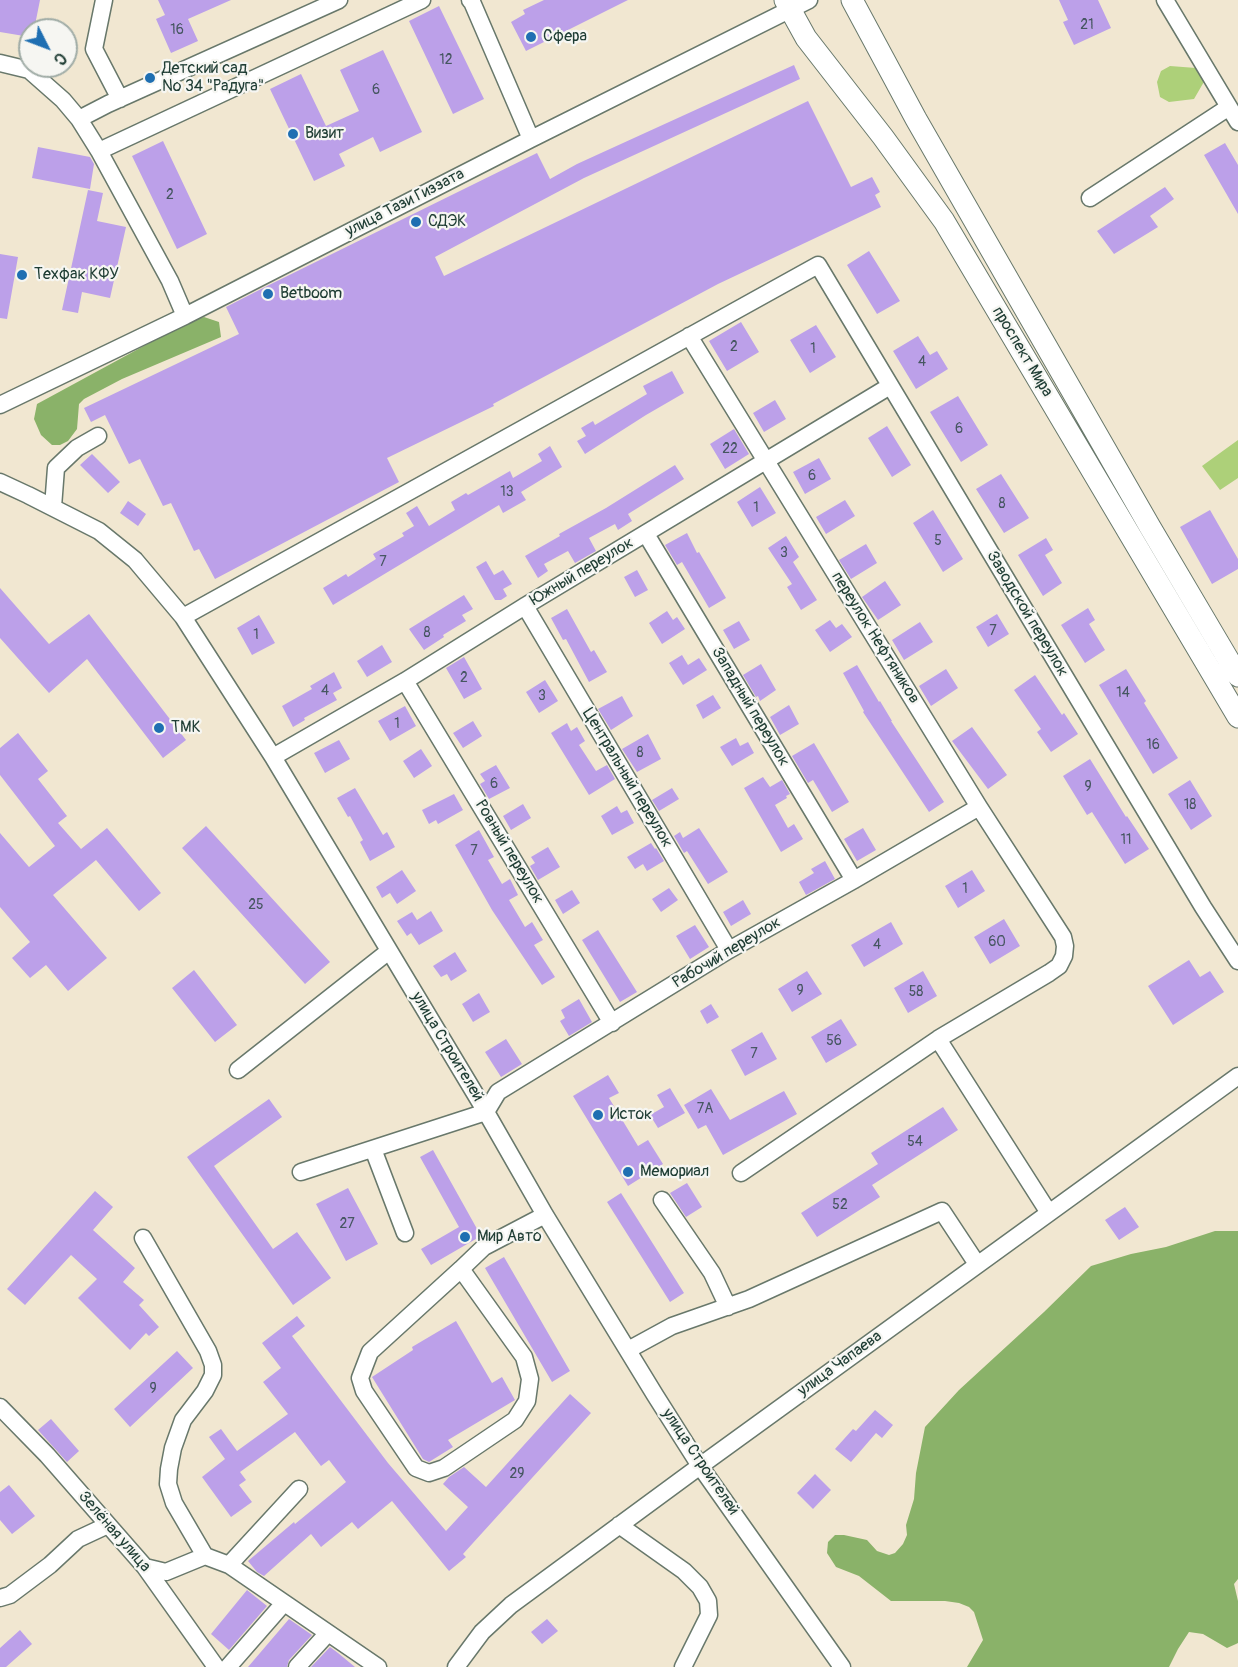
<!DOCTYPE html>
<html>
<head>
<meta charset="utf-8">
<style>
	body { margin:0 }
	#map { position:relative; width:1238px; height:1667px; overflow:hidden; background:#f1e7d1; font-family:Pangolin,sans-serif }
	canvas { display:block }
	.north { position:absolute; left:18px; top:18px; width:60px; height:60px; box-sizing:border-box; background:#f6f6f2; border:2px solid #a0aca6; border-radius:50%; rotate:132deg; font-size:16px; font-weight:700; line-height:24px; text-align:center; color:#1f3d34 }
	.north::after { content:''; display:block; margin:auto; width:21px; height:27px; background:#1f6fb2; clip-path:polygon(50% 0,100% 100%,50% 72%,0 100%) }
</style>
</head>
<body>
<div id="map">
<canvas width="1238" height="1667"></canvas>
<div class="north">С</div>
</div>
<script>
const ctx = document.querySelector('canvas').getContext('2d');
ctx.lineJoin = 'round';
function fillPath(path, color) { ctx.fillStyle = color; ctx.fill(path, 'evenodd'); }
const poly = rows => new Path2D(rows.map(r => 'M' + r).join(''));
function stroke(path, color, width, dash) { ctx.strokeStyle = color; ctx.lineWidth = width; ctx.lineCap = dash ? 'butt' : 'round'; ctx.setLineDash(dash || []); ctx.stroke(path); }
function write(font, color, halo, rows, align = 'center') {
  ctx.font = font + ' Pangolin,sans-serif'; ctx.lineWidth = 4.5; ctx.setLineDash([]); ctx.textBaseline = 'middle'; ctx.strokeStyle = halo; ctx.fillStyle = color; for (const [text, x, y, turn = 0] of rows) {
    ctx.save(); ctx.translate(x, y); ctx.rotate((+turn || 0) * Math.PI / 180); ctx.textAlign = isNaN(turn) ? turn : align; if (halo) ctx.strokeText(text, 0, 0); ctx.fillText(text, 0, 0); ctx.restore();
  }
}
fillPath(poly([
	[1170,66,1196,68,1205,80,1194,99,1169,102,1160,97,1157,82,1161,71],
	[1238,440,1238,478,1220,490,1202,466]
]), '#add079');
fillPath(poly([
	[204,317,219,322,221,337,122,379,84,399,79,404,77,429,68,441,60,445,52,445,41,435,34,419,37,404,188,322],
	[1215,1231,1238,1231,1238,1579,1234,1584,1238,1601,1238,1643,1236,1644,1227,1648,1203,1634,1189,1632,1178,1649,1169,1667,967,1667,983,1640,974,1612,969,1607,959,1603,945,1601,891,1601,859,1576,836,1567,827,1553,828,1542,835,1535,844,1535,867,1540,877,1551,889,1555,895,1553,903,1544,907,1535,906,1525,914,1499,916,1473,925,1427,959,1390,1044,1312,1091,1266,1131,1254,1166,1247]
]), '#8ab269');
fillPath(poly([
	[0,0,40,0,34,30,30,30,30,37,0,32],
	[158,0,231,0,188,19,198,41,171,53,156,19,165,15],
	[544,0,628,0,526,51,511,22,525,14,523,10],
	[1059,0,1098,0,1111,28,1074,45,1063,22,1068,20],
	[439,6,484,99,453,114,409,21],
	[383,50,422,132,380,152,373,137,339,154,345,166,314,181,270,89,301,74,326,126,359,111,340,70],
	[794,65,800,79,584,178,435,257,444,276,808,101,851,187,872,177,880,192,875,195,881,207,718,284,493,404,494,406,387,458,399,482,215,579,199,549,194,551,171,503,163,506,140,459,129,464,105,415,91,422,84,408,239,334,226,307,267,286,537,153,550,179,577,164],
	[163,141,207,234,177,249,132,156],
	[1225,143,1238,165,1238,214,1204,155],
	[38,147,90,157,94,164,90,189,32,178],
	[1165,187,1174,199,1150,216,1158,227,1114,254,1097,231],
	[88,190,103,193,97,221,126,227,110,298,82,292,78,313,62,310],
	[869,251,900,301,877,314,847,265],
	[0,254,18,257,7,319,0,318],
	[741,322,759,352,727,371,709,341],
	[816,325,836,357,810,373,790,340],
	[918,336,930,355,937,351,948,369,916,389,893,351],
	[672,371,684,393,646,415,585,454,577,441,586,436,581,428,593,421,595,425,647,394,643,386],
	[958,396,988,445,961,462,930,412],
	[775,400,786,419,764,432,753,413],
	[887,426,911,465,892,477,868,438],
	[734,429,749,454,725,469,710,444],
	[550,446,562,467,521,492,526,500,503,513,499,505,333,605,323,588,346,574,348,577,376,559,373,554,404,536,402,533,414,526,406,513,417,506,429,526,455,510,451,502,466,493,468,495,510,471,513,478,542,461,538,454],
	[92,454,120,482,108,493,80,465],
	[819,458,831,479,805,494,793,472],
	[675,465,684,479,628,514,632,521,618,530,615,524,589,538,596,551,575,563,568,551,544,564,548,571,538,578,525,556,560,536,559,534,606,508],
	[1001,474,1029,518,1004,533,976,489],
	[760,487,776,513,752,527,737,502],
	[845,500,855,516,826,534,816,517],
	[128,501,146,514,138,526,120,513],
	[933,510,963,559,943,572,913,523],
	[1210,510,1238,559,1238,569,1212,584,1180,527],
	[687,533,697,553,699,552,726,598,709,608,682,562,677,565,665,545],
	[786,536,799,557,793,562,817,600,801,610,787,587,792,584,768,548],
	[1046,538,1053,550,1045,555,1062,583,1043,596,1018,555],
	[866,544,877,563,851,579,839,560],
	[486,561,494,575,503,570,512,584,503,589,507,596,501,600,495,600,476,567],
	[637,570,648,590,635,597,624,577],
	[885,581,901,605,878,620,862,597],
	[0,588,49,644,89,614,186,740,163,758,87,659,49,693,0,638],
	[464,595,473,609,462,615,466,621,443,635,444,637,424,650,409,629],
	[1088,608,1095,620,1089,624,1105,650,1085,663,1061,625],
	[567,609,591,652,594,650,607,672,589,682,566,639,563,640,551,618],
	[667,611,673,620,677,617,685,629,662,644,649,623],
	[997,614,1009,634,988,647,976,627],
	[259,615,275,643,252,655,237,628],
	[830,620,836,628,842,624,852,637,830,652,815,630],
	[739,621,750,640,734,649,723,630],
	[920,622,933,642,904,660,892,640],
	[382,645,392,662,367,677,357,661],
	[682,655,688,665,699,658,707,670,683,685,669,663],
	[464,657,482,689,464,699,446,668],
	[761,664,776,690,760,701,758,696,756,697,743,675],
	[857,665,879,702,880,701,892,721,891,721,944,802,929,812,863,712,864,711,843,673],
	[946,669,958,688,931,706,919,686],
	[1126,669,1146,701,1144,703,1178,758,1153,774,1099,685],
	[334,672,342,688,333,693,337,700,304,718,305,720,293,727,282,706,312,689,310,686],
	[1035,675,1062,715,1064,713,1078,734,1051,752,1037,732,1041,729,1014,690],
	[545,680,558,701,539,713,526,692],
	[713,695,721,708,703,719,696,705],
	[622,696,633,716,611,730,598,709],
	[789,705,799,724,780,735,770,717],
	[405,706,416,726,390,741,378,721],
	[473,721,482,736,463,748,453,733],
	[567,723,571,731,577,727,585,741,579,745,596,771,607,765,615,779,589,795,551,733],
	[972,727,1007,775,988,789,952,741],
	[18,733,48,771,38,779,67,816,58,823,81,849,107,828,161,893,139,911,96,860,53,895,107,958,68,991,46,965,30,978,12,958,30,942,0,907,0,833,29,867,55,846,0,775,0,748],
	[648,734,661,759,637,772,622,749],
	[736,738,740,746,748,742,754,753,732,766,720,747],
	[339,740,350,759,325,773,314,753],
	[814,743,849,802,832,812,813,780,808,783,792,756],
	[421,749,432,766,414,778,403,761],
	[1090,759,1126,817,1127,816,1149,849,1125,864,1092,812,1087,815,1063,776],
	[496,765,510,788,489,799,480,784,485,781,480,774],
	[763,777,770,787,782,780,790,794,786,796,787,798,775,805,788,828,794,824,803,839,781,852,744,788],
	[1190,780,1212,816,1191,830,1168,794],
	[355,788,383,835,387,832,395,847,370,861,360,842,363,840,350,816,348,817,337,798],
	[672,788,679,799,659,811,652,800],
	[454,794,463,810,438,824,436,820,429,824,422,810],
	[523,804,531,818,511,830,503,816],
	[617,806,621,813,627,810,634,823,612,835,601,816],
	[206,826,330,962,305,984,182,848],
	[699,828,728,872,708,884,687,851,684,853,674,836,680,832,683,838],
	[863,828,876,850,857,861,844,839],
	[479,830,494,857,488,860,502,884,510,879,518,895,509,900,525,927,532,922,543,940,534,945,555,977,542,985,492,910,455,845],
	[651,843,655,849,656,848,664,861,647,871,643,864,635,869,627,857],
	[548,847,560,867,538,880,530,866,535,863,531,857],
	[825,861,835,879,806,895,799,882,814,873,811,869],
	[402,870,416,891,397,904,390,893,382,898,376,887],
	[972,870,985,891,958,908,945,886],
	[669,888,678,900,661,912,652,899],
	[572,890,580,903,563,914,555,900],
	[743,900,751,914,731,926,723,912],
	[431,911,443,931,419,945,411,933,407,936,397,921,412,912,417,920],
	[1004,919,1020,946,990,964,974,937],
	[891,922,903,944,864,967,851,945],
	[695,925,709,947,690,959,676,936],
	[598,930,637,992,620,1002,582,940],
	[455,952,467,971,451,981,447,974,441,977,433,966],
	[1189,960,1200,977,1210,971,1224,992,1173,1025,1148,986],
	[194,970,237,1025,215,1042,172,988],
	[807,971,822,994,792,1012,778,989],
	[923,971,937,996,908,1013,894,988],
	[479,993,490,1012,473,1022,462,1004],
	[579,999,592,1022,569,1036,560,1021,565,1018,561,1010],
	[711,1004,719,1017,707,1024,700,1011],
	[841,1019,857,1045,826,1063,811,1037],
	[762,1032,777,1059,745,1076,731,1050],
	[506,1039,522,1064,501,1077,485,1052],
	[608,1075,619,1093,609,1098,638,1146,648,1140,663,1164,628,1186,573,1096],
	[670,1088,685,1113,658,1128,650,1115,664,1107,657,1095],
	[711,1089,730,1120,784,1091,797,1114,723,1155,706,1125,698,1129,684,1105],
	[269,1099,282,1117,214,1166,273,1249,297,1232,331,1278,293,1305,187,1157],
	[943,1107,958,1130,872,1185,880,1197,817,1237,801,1213,878,1164,871,1153],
	[433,1150,481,1236,431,1265,421,1249,459,1227,420,1157],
	[687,1183,702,1207,686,1217,670,1193],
	[348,1188,378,1244,346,1261,316,1204],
	[95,1191,113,1207,93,1230,135,1268,123,1282,144,1300,139,1305,159,1327,149,1336,146,1333,130,1350,78,1298,97,1279,71,1255,25,1305,7,1289],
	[621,1193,684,1293,670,1302,607,1202],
	[1125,1207,1139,1227,1119,1240,1105,1220],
	[504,1257,570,1371,552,1382,485,1268],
	[297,1316,305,1326,292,1336,388,1463,446,1531,468,1507,443,1484,449,1477,464,1467,486,1487,570,1394,591,1413,463,1554,466,1557,449,1571,392,1501,358,1529,352,1522,321,1547,311,1534,264,1576,257,1572,248,1561,294,1522,295,1524,346,1482,329,1460,321,1466,295,1432,240,1472,246,1480,239,1485,252,1502,231,1517,202,1477,225,1459,209,1437,221,1429,237,1451,288,1414,263,1382,281,1368,262,1343],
	[456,1321,492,1383,502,1377,515,1400,448,1440,453,1447,429,1462,423,1459,372,1377,413,1350,412,1347],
	[177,1351,193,1368,130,1427,114,1409],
	[875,1410,893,1425,882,1438,876,1433,851,1462,835,1449,853,1429,856,1431],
	[51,1419,79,1451,67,1462,38,1430],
	[815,1474,831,1490,813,1509,797,1493],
	[9,1485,35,1516,12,1534,0,1520,0,1492],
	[247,1590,267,1606,229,1650,211,1634],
	[289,1619,312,1635,289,1660,287,1667,248,1667],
	[547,1619,558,1631,542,1644,531,1632],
	[20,1630,32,1644,6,1667,0,1667,0,1648],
	[330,1647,338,1653,355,1667,311,1667]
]), '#bca0e9');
const minor = poly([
	[104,0,94,49,120,99],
	[470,0,472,2,531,139],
	[1165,0,1238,122],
	[0,63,29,70,63,100,79,119,99,151],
	[79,119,108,104,339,0],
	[1090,198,1229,107],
	[185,316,170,281,99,151,422,0],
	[689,336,979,807,1063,937,1065,946,1064,956,1059,966,1049,973,938,1039,741,1173],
	[0,405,185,316,531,139,809,0],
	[0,482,28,495,99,531,135,560,183,617,273,757,486,1112,545,1215,655,1395,700,1466,842,1667],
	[53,507,56,468,77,448,98,436],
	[646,534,854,880],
	[525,606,729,950],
	[183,617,818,265,1203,907,1238,961],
	[405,681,612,1023],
	[273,757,405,681,525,606,890,386],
	[938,1039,1049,1213],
	[238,1070,389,951],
	[373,1149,405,1233],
	[301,1172,486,1112,498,1092,729,950,854,880,979,807],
	[662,1200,712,1273,728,1307],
	[143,1238,208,1351,213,1365,213,1375,205,1391,183,1420,173,1448,169,1469,168,1484,174,1503,205,1556],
	[461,1269,524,1357,530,1379,527,1401,515,1420,444,1468,429,1473,416,1468,364,1391,360,1378,370,1352,461,1269,484,1247,545,1215],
	[628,1350,672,1326,749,1299,942,1211,977,1264],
	[0,1407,47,1455,145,1567,216,1667],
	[619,1525,684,1571,700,1587,708,1601,709,1615,683,1667],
	[229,1565,299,1489],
	[145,1567,166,1572,205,1556,229,1565,378,1667],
	[0,1598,10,1595,50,1565,78,1539,108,1525],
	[228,1667,284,1603],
	[297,1667,328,1633],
	[456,1667,482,1632,511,1605,700,1466,1238,1076]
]);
const major = poly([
	[785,0,806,38,883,137,944,221,1238,717],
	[852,0,916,119,1150,527,1238,676]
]);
stroke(minor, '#68786b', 19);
stroke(major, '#68786b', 23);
stroke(minor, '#fff', 16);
stroke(major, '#fff', 21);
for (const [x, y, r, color] of [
	[531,37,6,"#1f6fb2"],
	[150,78,6,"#1f6fb2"],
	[293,134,6,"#1f6fb2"],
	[416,222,6,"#1f6fb2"],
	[22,275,6,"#1f6fb2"],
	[268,294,6,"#1f6fb2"],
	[159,728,6,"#1f6fb2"],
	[598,1115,6,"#1f6fb2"],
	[628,1172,6,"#1f6fb2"],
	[465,1237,6,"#1f6fb2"]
]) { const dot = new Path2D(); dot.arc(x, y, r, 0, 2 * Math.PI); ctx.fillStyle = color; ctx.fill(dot); stroke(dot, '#f6f6f2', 2); }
write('14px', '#465661', null, [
	["21",1087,25],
	["16",177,30],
	["12",446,60],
	["6",376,90],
	["2",170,195],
	["2",734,347],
	["1",813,349],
	["4",922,362],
	["6",959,429],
	["22",730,449],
	["6",812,476],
	["13",507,492],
	["8",1002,504],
	["1",756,508],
	["5",938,541],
	["3",784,553],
	["7",383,562],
	["7",993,631],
	["8",427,633],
	["1",256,635],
	["2",464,678],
	["4",325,691],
	["14",1123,693],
	["3",542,696],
	["1",397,724],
	["16",1153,745],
	["8",640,753],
	["6",494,784],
	["9",1088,787],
	["18",1190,805],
	["11",1126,840],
	["7",474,851],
	["1",965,889],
	["25",256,905],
	["60",997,942],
	["4",877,945],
	["9",800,991],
	["58",916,992],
	["56",834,1041],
	["7",754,1054],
	["7А",705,1109],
	["54",915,1142],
	["52",840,1205],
	["27",347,1224],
	["9",153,1389],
	["29",517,1474]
]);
write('16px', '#1f3d34', '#f6f6f2', [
	["Сфера",543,37],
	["Детский сад",162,69],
	["№ 34 \"Радуга\"",162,87],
	["Визит",305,134],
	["СДЭК",428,222],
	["Техфак КФУ",34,275],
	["Betboom",280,294],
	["ТМК",171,728],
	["Исток",610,1115],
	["Мемориал",640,1172],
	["Мир Авто",477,1237]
], 'left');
write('16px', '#1f3d34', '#f6f6f2', [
	["улица Тази Гиззата",405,203,-27],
	["проспект Мира",1022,352,59],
	["Южный переулок",582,572,-31],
	["Заводской переулок",1027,614,59],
	["переулок Нефтяников",875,638,58],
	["Западный переулок",750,707,59],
	["Центральный переулок",627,778,59],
	["Ровный переулок",509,852,59],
	["Рабочий переулок",727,953,-31],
	["улица Строителей",447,1047,59],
	["улица Чапаева",840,1364,-36],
	["улица Строителей",700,1462,56],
	["Зелёная улица",114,1532,49]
]);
</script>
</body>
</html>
